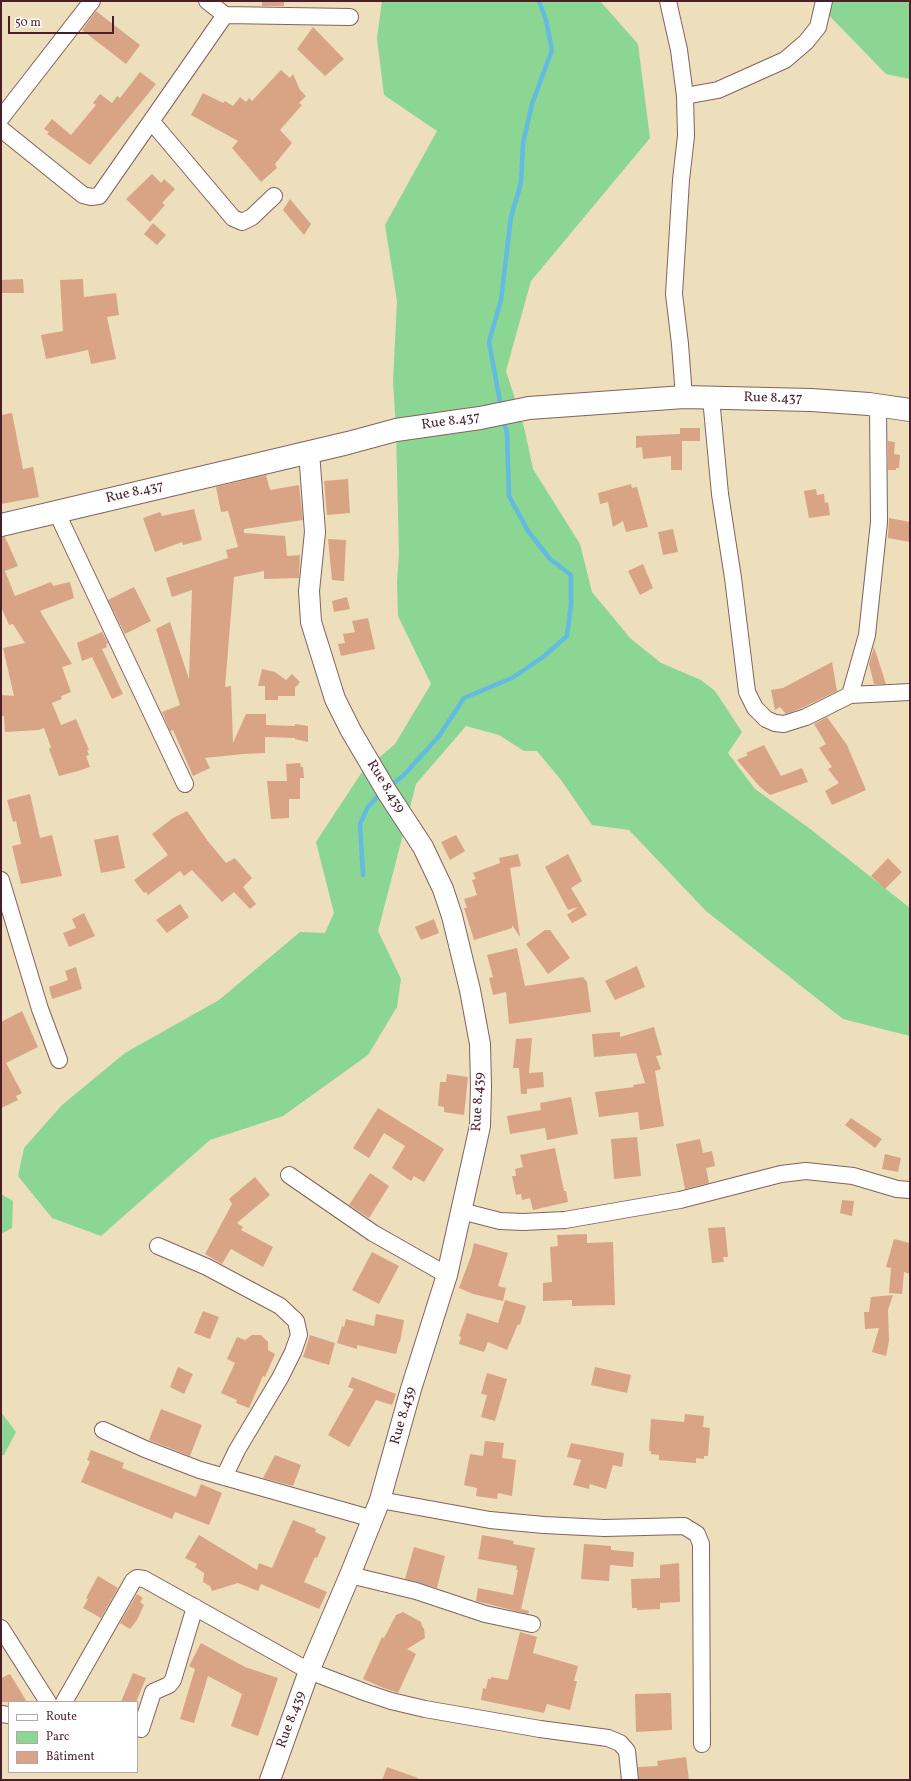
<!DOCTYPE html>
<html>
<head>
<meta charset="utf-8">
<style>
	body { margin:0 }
	#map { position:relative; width:911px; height:1781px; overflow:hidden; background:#eddebc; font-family:Vollkorn,serif }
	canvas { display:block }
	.frame { position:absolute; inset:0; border:2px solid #4a1f2b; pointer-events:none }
	.legend { position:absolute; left:8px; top:1701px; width:130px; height:72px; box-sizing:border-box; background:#fff; border:1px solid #b7a5aa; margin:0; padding:5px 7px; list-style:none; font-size:12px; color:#4a1f2b }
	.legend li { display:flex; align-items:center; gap:8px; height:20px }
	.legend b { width:20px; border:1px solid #b7a5aa }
	.scale { position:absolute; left:8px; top:16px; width:106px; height:18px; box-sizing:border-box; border:2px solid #4a1f2b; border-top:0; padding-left:5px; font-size:12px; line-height:14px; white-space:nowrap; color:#4a1f2b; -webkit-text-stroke:3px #fff; paint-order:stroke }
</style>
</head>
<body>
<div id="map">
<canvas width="911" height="1781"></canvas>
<div class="frame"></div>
<ul class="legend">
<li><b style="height:5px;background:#fff"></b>Route</li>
<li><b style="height:11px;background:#8bd693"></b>Parc</li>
<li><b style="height:11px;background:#d9a485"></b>Bâtiment</li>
</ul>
<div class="scale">50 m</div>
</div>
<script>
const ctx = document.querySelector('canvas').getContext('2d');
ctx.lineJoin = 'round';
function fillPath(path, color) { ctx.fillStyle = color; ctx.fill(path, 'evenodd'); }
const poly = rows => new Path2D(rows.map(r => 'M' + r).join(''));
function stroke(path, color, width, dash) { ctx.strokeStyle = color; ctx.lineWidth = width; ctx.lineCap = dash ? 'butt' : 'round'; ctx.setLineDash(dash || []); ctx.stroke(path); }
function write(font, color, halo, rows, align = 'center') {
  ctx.font = font + ' Vollkorn,serif'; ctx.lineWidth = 3; ctx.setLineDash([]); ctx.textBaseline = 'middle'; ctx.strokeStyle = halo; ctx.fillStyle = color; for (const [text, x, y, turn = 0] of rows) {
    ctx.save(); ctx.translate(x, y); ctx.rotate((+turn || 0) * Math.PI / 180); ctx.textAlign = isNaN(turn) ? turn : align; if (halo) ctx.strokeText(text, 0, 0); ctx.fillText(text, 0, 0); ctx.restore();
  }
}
fillPath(poly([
	[382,1,600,1,638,44,650,138,531,281,506,371,524,427,533,469,580,544,592,592,630,638,661,663,701,680,715,691,742,732,728,753,755,789,809,828,910,908,910,1036,843,1019,706,911,629,830,592,825,561,780,537,751,524,751,499,735,466,726,416,784,378,931,401,979,397,1007,368,1055,283,1116,210,1140,101,1236,52,1218,18,1176,24,1148,62,1105,125,1053,219,1000,300,932,325,933,334,913,316,842,362,772,395,744,431,684,398,616,397,582,399,554,396,430,393,381,397,301,385,225,437,131,384,95,377,38],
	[815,1,910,1,910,79,886,74],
	[1,1194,13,1201,12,1228,1,1234],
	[1,1412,16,1432,4,1455,1,1456]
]), '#8bd693');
stroke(poly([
	[501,407,489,342,501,300,511,217,521,183,523,143,532,104,552,50,546,20,539,1],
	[389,787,404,775,439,736,464,698,512,678,543,657,567,636,571,605,571,575,550,559,528,531,509,496,507,433,503,419],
	[363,875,360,824,368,807,382,792]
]), '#64bbe1', 4.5);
fillPath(poly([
	[262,1,284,1,284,6,262,6],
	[96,11,140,45,126,64,82,30],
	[313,27,344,59,325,76,297,49],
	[281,70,290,78,293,74,300,90,306,96,299,103,302,105,280,130,292,143,275,164,277,168,261,182,232,148,238,141,191,115,203,93,223,103,225,101,233,106,240,97,246,102,249,98,252,101],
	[140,72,156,84,90,165,47,134,49,132,44,129,52,119,71,135,96,105,93,103,100,94,112,103,117,96,120,98],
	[152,174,161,183,164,179,175,189,162,203,165,205,150,222,126,199],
	[290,199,311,224,304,235,283,210],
	[153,223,166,235,157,245,144,234],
	[23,279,24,293,1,293,1,280],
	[83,279,84,297,116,293,119,315,107,317,116,359,91,364,88,350,46,359,41,335,63,331,60,280],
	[12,413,23,469,33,467,39,497,1,504,1,415],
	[680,428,700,428,700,441,682,441,682,470,671,470,671,456,643,459,642,447,636,448,636,436,680,434],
	[888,441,895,442,894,454,900,455,899,468,896,468,896,470,888,470],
	[266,475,270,490,299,485,303,520,244,529,244,533,285,536,287,556,300,555,299,578,264,579,264,571,234,577,225,687,231,686,233,743,246,714,266,714,266,725,295,726,295,724,308,726,308,742,295,739,295,738,265,737,265,753,243,754,205,758,210,768,193,776,173,730,170,731,162,712,180,705,156,629,170,622,189,679,192,590,172,597,166,578,228,558,226,550,238,547,228,511,221,512,216,487],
	[348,479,350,513,327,515,324,481],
	[631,484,632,488,637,487,648,527,626,532,623,521,613,527,608,502,600,504,598,493],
	[816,489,817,495,824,494,825,503,828,502,830,515,809,518,804,491],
	[194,509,202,540,183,545,182,542,155,552,143,518,160,512,162,516],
	[889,518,910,522,910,542,888,538],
	[673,529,678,552,663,555,658,532],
	[1,537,5,537,18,566,5,571,15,596,51,582,53,586,70,582,74,598,40,611,72,664,62,667,71,692,61,696,62,699,52,703,61,725,76,719,89,750,87,750,89,755,86,756,90,767,78,771,59,776,49,749,51,747,44,728,39,730,5,732,4,716,1,716,1,695,14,696,3,648,25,643,13,624,9,625,1,607],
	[328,539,346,540,344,581,332,580],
	[643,564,653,588,640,595,628,571],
	[134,587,151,621,125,634,108,600],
	[347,597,350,609,334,612,332,601],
	[368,618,375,649,341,656,338,644,345,643,343,634,355,632,352,621],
	[102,632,108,643,106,644,107,647,102,649,123,694,112,699,92,657,82,661,77,643],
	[874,647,886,684,874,684,869,664],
	[832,662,837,691,802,708,786,714,780,707,775,710,771,690,783,688],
	[262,669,275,672,286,680,292,674,300,682,295,688,295,696,278,696,278,700,265,700,265,686,258,686],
	[827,717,847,745,866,790,832,805,825,791,839,783,828,769,832,767,819,748,826,744,814,724],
	[764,745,781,776,802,768,808,782,770,795,760,787,737,760,748,755,746,753],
	[300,763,301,767,303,767,304,778,300,778,300,799,289,799,289,818,271,819,267,781,287,781,286,764],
	[30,794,40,838,52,835,62,876,21,884,12,846,21,844,16,821,13,822,7,800],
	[187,811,207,840,226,863,235,858,252,878,243,887,256,904,250,909,234,892,222,902,192,870,184,876,180,871,148,895,146,892,144,893,134,880,168,855,152,834,173,818],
	[118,835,125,868,101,873,94,840],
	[456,835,465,851,450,860,441,842],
	[518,854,521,866,510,868,520,937,512,925,512,928,474,940,464,908,467,908,464,899,477,895,472,880,476,879,473,873,500,863,499,858],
	[568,854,582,881,571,888,587,915,572,923,567,915,578,907,568,910,545,867],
	[888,858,902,872,885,889,871,876],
	[180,904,189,917,167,933,156,920],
	[84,913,95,936,69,947,63,933,76,928,72,919],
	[434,919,439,933,421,940,415,927],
	[545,930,550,930,570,958,548,974,526,944],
	[517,948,525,986,583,977,587,982,591,1012,509,1024,506,992,493,995,489,978,493,977,487,955],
	[637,966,645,987,615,1000,605,981],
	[76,967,82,989,52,999,49,987,68,980,65,971],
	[22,1011,38,1047,6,1063,22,1093,16,1096,18,1100,1,1108,1,1022],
	[654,1027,662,1055,656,1056,661,1069,655,1071,664,1126,640,1130,638,1112,599,1117,595,1092,634,1087,633,1085,645,1083,636,1053,594,1057,592,1034,620,1032,620,1037],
	[532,1038,529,1073,543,1072,544,1087,527,1089,527,1094,521,1094,519,1068,513,1068,516,1039],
	[447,1074,468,1077,464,1115,444,1112,444,1107,438,1106,440,1082,446,1082],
	[571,1097,578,1134,547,1140,545,1128,510,1134,507,1116,541,1110,540,1103],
	[378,1108,444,1149,424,1182,414,1176,411,1181,392,1168,405,1146,384,1133,369,1158,353,1148],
	[851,1118,882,1139,875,1148,845,1125],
	[637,1137,641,1176,614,1179,611,1139],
	[700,1139,703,1153,712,1151,715,1166,706,1168,709,1183,685,1189,676,1144],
	[555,1148,564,1191,566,1191,568,1202,533,1210,530,1198,522,1200,521,1194,516,1195,512,1176,516,1176,515,1169,523,1167,520,1155],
	[885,1154,901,1158,898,1172,882,1169],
	[370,1173,389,1186,369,1218,349,1205],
	[255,1177,270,1195,237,1223,243,1227,241,1230,273,1247,263,1267,231,1249,222,1264,205,1254,232,1204,229,1199],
	[842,1200,854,1201,852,1216,840,1213],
	[725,1227,728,1257,723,1257,724,1262,712,1263,708,1228],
	[587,1234,587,1243,613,1242,615,1305,572,1306,572,1300,543,1301,543,1283,552,1282,550,1247,558,1246,557,1235],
	[894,1239,910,1243,910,1274,904,1272,902,1294,889,1293,891,1268,886,1267],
	[474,1243,508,1253,498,1286,506,1288,503,1301,473,1294,459,1288,471,1256],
	[372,1252,399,1266,379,1304,352,1290],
	[893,1295,888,1310,889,1341,886,1356,872,1352,879,1328,865,1329,864,1312,869,1312,871,1297],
	[505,1300,526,1306,520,1325,518,1324,507,1350,488,1342,484,1352,459,1344,461,1337,459,1336,467,1313,498,1323],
	[203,1311,219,1317,210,1339,194,1333],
	[376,1314,404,1320,400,1342,399,1342,396,1354,357,1345,357,1349,337,1343,342,1326,344,1327,346,1319,374,1326],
	[252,1335,261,1335,268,1342,268,1350,275,1354,265,1377,263,1376,249,1408,236,1403,237,1400,221,1393,235,1363,227,1359,237,1337,245,1340],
	[310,1335,335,1343,329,1365,303,1357],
	[178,1367,193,1374,184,1394,170,1387],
	[595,1367,631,1375,627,1393,591,1385],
	[487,1373,507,1379,495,1421,481,1417,487,1395,481,1394],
	[352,1377,396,1394,392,1405,376,1400,349,1447,328,1435,354,1389,348,1387],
	[161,1409,202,1425,190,1456,149,1440],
	[685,1414,704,1416,703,1427,710,1428,708,1456,704,1456,704,1459,696,1458,696,1463,659,1460,659,1455,651,1454,651,1451,649,1451,651,1419,684,1422],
	[485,1441,504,1443,502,1458,516,1460,512,1496,498,1493,497,1499,476,1496,477,1488,464,1485,470,1454,483,1456],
	[571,1443,624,1453,622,1467,613,1465,606,1489,590,1484,589,1489,573,1485,581,1460,567,1457],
	[91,1450,124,1463,122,1468,196,1497,201,1484,222,1493,209,1525,175,1512,172,1519,81,1482,90,1461,87,1460],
	[275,1455,301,1465,293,1486,263,1478],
	[293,1520,316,1529,315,1532,326,1537,317,1558,315,1557,304,1582,327,1592,319,1609,261,1584,258,1591,238,1583,212,1591,210,1586,203,1582,204,1573,195,1567,197,1564,185,1558,199,1535,257,1570,259,1563,272,1568],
	[482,1535,514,1541,513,1544,535,1548,521,1609,529,1611,528,1614,476,1601,478,1588,513,1595,518,1570,516,1570,517,1566,478,1559],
	[584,1544,611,1546,611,1550,634,1552,633,1567,610,1565,609,1581,581,1579],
	[414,1547,445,1556,437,1588,405,1579],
	[679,1563,680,1602,660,1603,660,1609,637,1610,637,1608,632,1608,631,1579,660,1578,660,1565],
	[98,1576,118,1588,101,1618,83,1608,88,1599,86,1598],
	[137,1594,143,1598,140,1602,144,1605,137,1620,130,1629,120,1623],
	[403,1612,421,1622,422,1626,424,1629,425,1638,407,1649,416,1654,398,1693,381,1687,363,1679,382,1637,384,1638,396,1615],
	[520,1632,537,1637,533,1653,578,1666,574,1681,577,1681,570,1710,547,1704,544,1713,481,1700,483,1688,486,1689,488,1679,491,1679,491,1677,508,1680],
	[201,1643,245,1667,278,1678,258,1736,231,1726,242,1694,208,1676,194,1723,180,1719,195,1669,189,1666],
	[133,1673,146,1678,136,1702,121,1702],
	[10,1674,27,1702,1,1702,1,1678],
	[671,1693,672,1730,636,1732,635,1694],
	[686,1757,689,1780,639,1780,638,1767,658,1766,657,1761],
	[387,1767,418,1778,418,1780,382,1780]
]), '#d9a485');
const minor = poly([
	[207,1,225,15,350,17],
	[668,1,679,50,685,96,686,136,681,180,674,294,680,344,684,397],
	[685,96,718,90,785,60,806,42,818,27,824,1],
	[1,118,92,1],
	[152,122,233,218,242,222,252,217,274,196],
	[1,129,83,195,91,197,99,196,225,15],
	[711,398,720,494,733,578,747,692,755,708,766,719,775,723,784,724,806,717,850,695,910,692],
	[56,511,185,784],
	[850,695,867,635,879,522,878,405],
	[1,880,40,1009,59,1060],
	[289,1175,373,1233,447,1275],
	[461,1211,500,1221,523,1222,565,1220,680,1200,781,1174,806,1171,853,1176,897,1189,910,1190],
	[158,1246,207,1267,280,1306,296,1321,299,1335,293,1352,280,1378,237,1450,224,1477],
	[103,1430,145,1449,200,1470,373,1519],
	[380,1500,490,1520,544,1525,604,1528,684,1526,697,1534,701,1544,702,1744],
	[350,1575,416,1591,485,1614,532,1624],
	[1,1628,48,1702],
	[64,1702,133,1581,137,1578,144,1579,309,1671,367,1693,391,1701,425,1709,540,1729,608,1738,620,1743,627,1751,630,1780],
	[1,1714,9,1715],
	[141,1729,153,1692,169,1685,173,1680,195,1607]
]);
const tertiary = poly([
	[270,1780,309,1671,350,1575,380,1500,411,1389,447,1275,480,1126,481,1086,480,1044,470,990,452,916,443,889,423,847,387,792,351,731,335,699,311,622,309,591,315,532,309,452]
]);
const secondary = poly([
	[1,525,348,443,396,430,480,418,529,408,684,397,811,400,869,404,910,410]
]);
stroke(minor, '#83625e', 18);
stroke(tertiary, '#83625e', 22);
stroke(secondary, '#83625e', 24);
stroke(minor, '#fff', 16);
stroke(tertiary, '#fff', 20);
stroke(secondary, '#fff', 22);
write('14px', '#4a1f2b', '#fff', [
	["Rue 8.437",773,399,1],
	["Rue 8.437",451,422,-8],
	["Rue 8.437",135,493,-13],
	["Rue 8.439",385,787,58],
	["Rue 8.439",479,1102,-87],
	["Rue 8.439",404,1416,-74],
	["Rue 8.439",292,1720,-70]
]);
</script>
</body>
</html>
